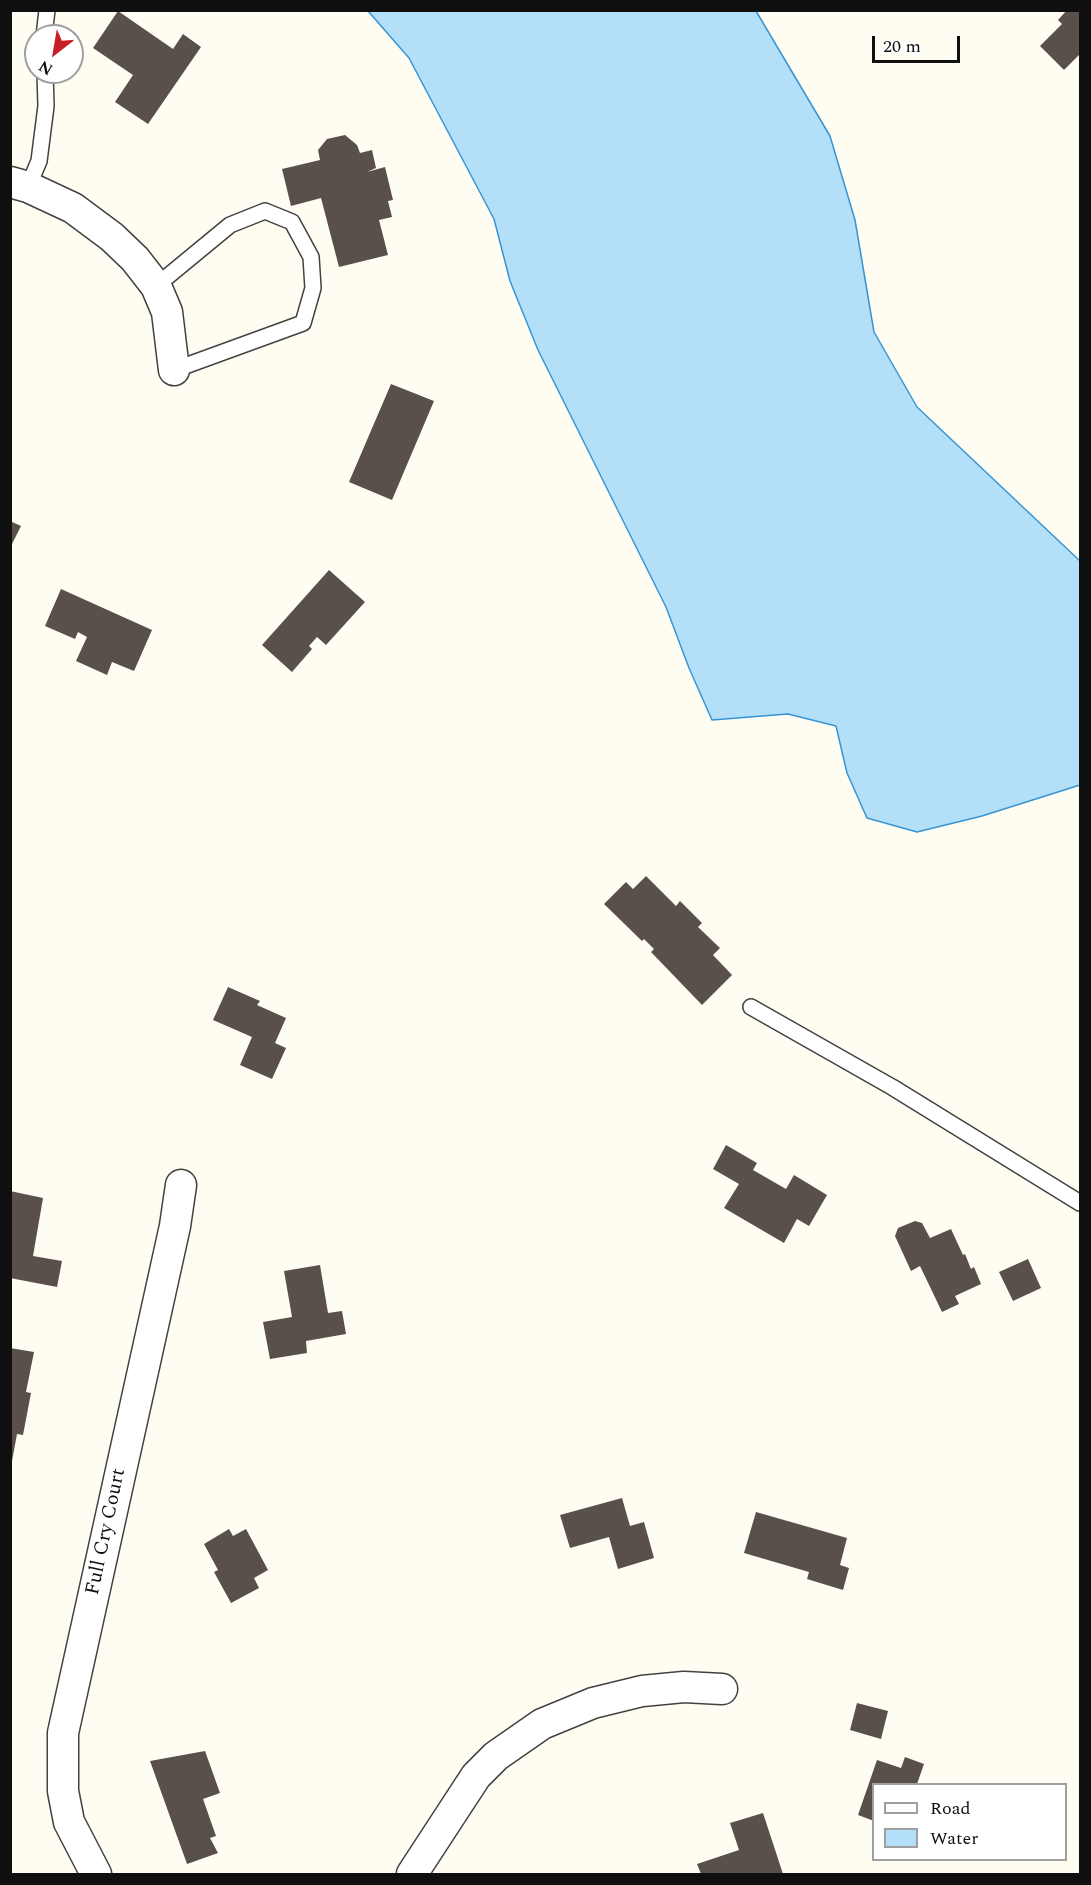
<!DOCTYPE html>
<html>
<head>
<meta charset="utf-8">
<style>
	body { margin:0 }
	#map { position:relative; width:1091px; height:1885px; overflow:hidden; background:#fffcf2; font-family:Spectral,serif }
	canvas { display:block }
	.frame { position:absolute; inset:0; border:12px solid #0f0f0f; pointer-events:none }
	.legend { position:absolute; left:872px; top:1783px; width:195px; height:78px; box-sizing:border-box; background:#fff; border:2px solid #9f9f9f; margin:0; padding:8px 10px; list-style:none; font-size:18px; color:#0f0f0f }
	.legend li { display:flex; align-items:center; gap:12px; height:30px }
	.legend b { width:30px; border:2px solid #9f9f9f }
	.north { position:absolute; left:24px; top:24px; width:60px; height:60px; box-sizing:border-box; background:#fff; border:2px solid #9f9f9f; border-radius:50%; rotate:211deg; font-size:16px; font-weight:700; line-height:24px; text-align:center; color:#0f0f0f }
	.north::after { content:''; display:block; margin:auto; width:21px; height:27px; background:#c81f27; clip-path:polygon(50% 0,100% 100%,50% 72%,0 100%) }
	.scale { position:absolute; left:872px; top:36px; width:88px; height:27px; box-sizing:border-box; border:3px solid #0f0f0f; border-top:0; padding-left:8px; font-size:18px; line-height:21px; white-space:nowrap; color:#0f0f0f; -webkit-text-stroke:4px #fff; paint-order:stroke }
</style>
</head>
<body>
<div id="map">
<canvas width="1091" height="1885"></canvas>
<div class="frame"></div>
<ul class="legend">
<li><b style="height:8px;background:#fff"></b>Road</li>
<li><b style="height:16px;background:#b3dff9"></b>Water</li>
</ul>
<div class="north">N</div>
<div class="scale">20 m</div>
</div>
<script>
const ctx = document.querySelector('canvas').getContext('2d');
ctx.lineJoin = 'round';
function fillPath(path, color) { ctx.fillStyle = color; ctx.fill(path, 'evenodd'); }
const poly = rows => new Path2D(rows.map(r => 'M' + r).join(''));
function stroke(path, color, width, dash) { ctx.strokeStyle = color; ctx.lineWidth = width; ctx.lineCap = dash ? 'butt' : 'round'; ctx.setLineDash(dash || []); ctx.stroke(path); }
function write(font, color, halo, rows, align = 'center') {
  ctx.font = font + ' Spectral,serif'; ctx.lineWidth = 6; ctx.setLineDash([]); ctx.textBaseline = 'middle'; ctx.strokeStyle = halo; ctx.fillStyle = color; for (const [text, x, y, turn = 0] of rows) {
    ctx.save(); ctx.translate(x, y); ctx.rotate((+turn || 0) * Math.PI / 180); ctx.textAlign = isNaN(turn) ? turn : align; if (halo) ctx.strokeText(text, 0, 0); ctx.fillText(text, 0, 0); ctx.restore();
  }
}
const water = poly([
	[368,11,756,11,830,136,855,220,874,332,917,407,1080,561,1080,785,982,816,917,832,867,818,847,773,836,726,788,714,712,720,689,668,666,607,538,350,510,281,494,219,409,58,368,11]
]);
fillPath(water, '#b3dff9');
stroke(water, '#3695d4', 1.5);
fillPath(poly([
	[1067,10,1080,10,1080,54,1064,70,1040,46,1062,24,1058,20],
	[118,11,173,49,183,34,201,47,148,124,115,102,133,75,93,48],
	[345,135,357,145,360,153,372,150,376,168,367,172,385,167,393,200,388,201,392,217,379,220,388,255,339,267,321,198,291,206,282,169,320,160,318,150,327,139],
	[391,384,434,401,392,500,349,482],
	[10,521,21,526,10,548],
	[329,570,365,602,326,645,317,637,309,646,312,649,292,672,262,645],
	[61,589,152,630,134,671,112,662,107,675,76,661,87,637,78,632,75,639,45,626],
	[646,876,676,906,680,901,702,923,698,927,720,948,713,955,732,975,702,1005,651,952,654,949,644,939,642,941,604,904,626,882,633,889],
	[228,987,260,1001,257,1005,286,1018,275,1043,286,1048,272,1079,240,1065,252,1037,213,1020],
	[726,1145,757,1163,753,1170,786,1189,794,1175,827,1195,809,1226,797,1219,784,1243,724,1208,739,1184,713,1169],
	[10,1191,43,1198,33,1256,62,1261,57,1287,10,1278],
	[915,1221,922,1223,930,1238,951,1229,963,1255,965,1254,971,1269,974,1267,981,1284,955,1296,959,1304,942,1312,920,1266,911,1271,895,1236,898,1228],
	[1028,1259,1041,1288,1013,1301,999,1272],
	[320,1265,328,1313,342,1311,346,1334,306,1341,307,1353,270,1359,263,1322,292,1317,284,1271],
	[10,1348,34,1352,26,1392,31,1393,23,1435,17,1434,12,1461],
	[622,1498,630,1526,644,1522,654,1558,618,1569,609,1537,570,1548,560,1515],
	[756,1512,847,1538,840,1565,849,1568,843,1590,807,1579,809,1572,744,1553],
	[229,1529,233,1536,246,1529,268,1570,254,1578,259,1588,231,1603,214,1572,218,1570,204,1544],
	[857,1703,888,1711,881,1739,850,1730],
	[205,1751,220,1793,203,1799,216,1836,210,1838,218,1853,187,1864,150,1761],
	[905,1757,924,1764,917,1784,874,1784,874,1821,858,1815,877,1760,901,1768],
	[763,1813,783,1874,701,1874,697,1864,739,1850,730,1823]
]), '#59504b');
const service = poly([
	[44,36,47,10],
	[28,187,39,161,46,106,45,72],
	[156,286,230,225,265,211,292,222,311,257,313,288,303,323,174,370],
	[751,1007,892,1087,1080,1203]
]);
const minor = poly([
	[10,182,28,187,73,208,112,237,135,259,156,286,167,312,174,370],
	[96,1874,69,1822,63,1791,63,1733,175,1226,181,1185],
	[412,1874,476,1776,496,1756,542,1724,593,1703,642,1691,684,1687,722,1689]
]);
stroke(service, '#424242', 18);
stroke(minor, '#424242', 33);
stroke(service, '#fff', 15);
stroke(minor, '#fff', 30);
write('20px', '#0f0f0f', '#fff', [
	["Full Cry Court",107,1532,-78]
]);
</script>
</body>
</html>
